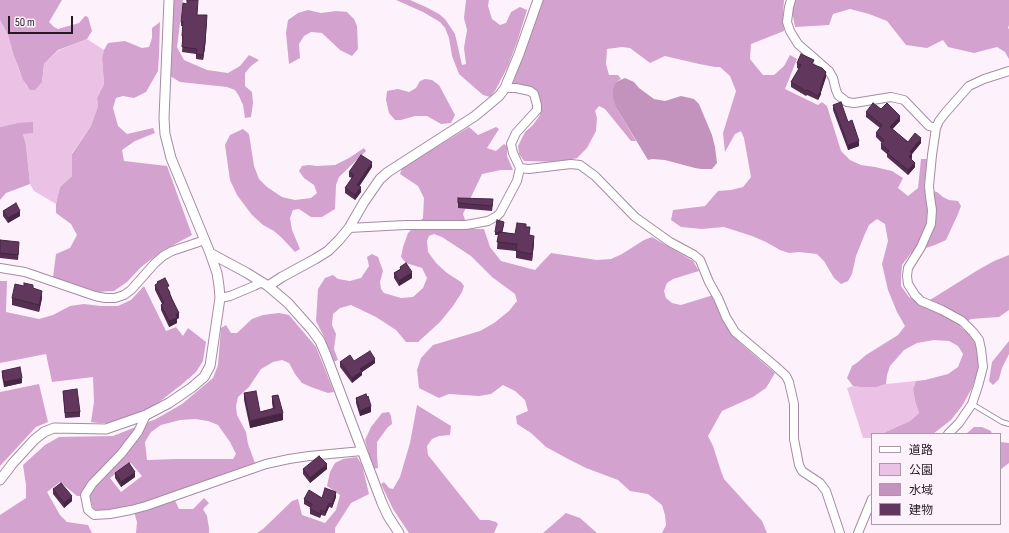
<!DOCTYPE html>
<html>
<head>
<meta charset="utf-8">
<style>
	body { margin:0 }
	#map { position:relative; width:1009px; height:533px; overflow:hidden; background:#fdf2fc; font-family:"Sofia Sans Condensed","Noto Sans JP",sans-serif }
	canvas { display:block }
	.legend { position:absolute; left:871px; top:433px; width:130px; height:92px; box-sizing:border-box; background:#fdf2fc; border:1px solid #a59ba4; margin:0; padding:5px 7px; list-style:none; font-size:12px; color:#221921 }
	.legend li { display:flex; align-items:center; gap:8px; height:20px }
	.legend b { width:20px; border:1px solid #a59ba4 }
	.scale { position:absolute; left:8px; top:16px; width:65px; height:18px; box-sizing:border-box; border:2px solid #221921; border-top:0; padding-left:5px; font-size:12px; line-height:14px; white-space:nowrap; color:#221921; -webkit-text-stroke:3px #fdf2fc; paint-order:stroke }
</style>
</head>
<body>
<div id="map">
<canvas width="1009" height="533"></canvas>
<ul class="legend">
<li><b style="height:5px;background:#fff"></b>道路</li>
<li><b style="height:11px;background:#ebc2e6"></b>公園</li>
<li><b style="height:11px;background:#c392bd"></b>水域</li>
<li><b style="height:11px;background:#62375e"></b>建物</li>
</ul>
<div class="scale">50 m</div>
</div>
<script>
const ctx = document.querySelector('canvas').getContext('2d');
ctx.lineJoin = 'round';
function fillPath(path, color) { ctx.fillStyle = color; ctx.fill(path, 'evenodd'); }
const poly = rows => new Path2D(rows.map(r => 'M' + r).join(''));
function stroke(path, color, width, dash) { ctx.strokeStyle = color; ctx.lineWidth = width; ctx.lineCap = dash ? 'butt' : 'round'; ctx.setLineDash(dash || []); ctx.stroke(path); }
fillPath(poly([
	[0,20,8,35,18,68,27,87,42,82,44,64,59,50,87,39,104,50,102,58,104,84,97,98,98,106,91,126,72,153,72,176,60,187,56,204,34,191,30,184,26,145,23,134,17,123,0,127],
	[916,381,913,389,915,401,919,413,910,421,881,434,872,434,872,438,863,438,847,388,853,386,860,387,877,387,886,384]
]), '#ebc2e6');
fillPath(poly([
	[0,0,62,0,49,22,54,27,58,29,79,23,85,16,88,17,92,31,87,39,58,50,44,64,42,82,35,90,30,90,23,80,14,56,8,35,0,20],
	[173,0,183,0,177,47,184,60,207,70,228,73,240,66,249,55,259,60,251,66,245,73,245,86,252,92,253,103,251,117,245,118,243,105,239,96,235,90,227,87,180,82,170,76],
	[396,0,410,0,426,7,439,14,445,19,455,34,462,65,466,64,464,48,467,30,464,18,466,0,489,0,488,6,492,19,500,25,506,23,511,12,520,7,527,10,517,42,508,66,495,91,490,97,483,95,459,74,452,56,449,38,445,28,440,22,423,12],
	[543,0,784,0,783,14,784,31,751,44,750,59,754,64,763,75,774,75,784,66,790,55,797,59,785,89,818,105,822,102,827,106,841,151,850,160,861,165,875,167,892,171,903,178,898,188,908,196,918,188,921,159,927,159,924,189,937,192,943,197,949,200,958,201,961,206,958,214,946,240,935,245,911,253,902,265,901,278,901,286,909,297,922,305,978,270,994,261,1009,255,1009,310,999,317,971,319,960,327,972,336,979,354,980,365,972,388,962,406,951,420,933,434,881,434,910,421,919,413,915,401,913,389,916,381,925,380,948,374,958,367,963,354,958,346,949,341,934,340,917,343,904,350,890,366,887,375,886,384,877,387,860,387,853,386,847,378,852,366,858,362,866,355,898,335,905,326,897,312,888,290,882,264,888,241,885,224,877,219,869,225,864,236,856,256,852,274,848,281,841,284,834,278,824,261,817,254,799,252,789,253,780,250,766,242,752,236,724,227,702,229,681,227,671,220,673,210,705,206,718,191,731,190,743,187,751,177,744,138,741,131,735,134,725,152,723,133,736,91,730,76,720,67,715,67,699,64,665,56,650,63,630,48,622,47,607,49,606,64,609,75,618,75,621,79,616,82,617,109,636,141,631,141,605,109,599,106,595,111,597,118,596,131,587,148,577,158,559,162,524,161,519,154,518,146,525,132,533,125,540,115,540,104,535,91,528,86,513,83],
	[796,0,1009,0,1009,25,1008,28,1009,29,1009,59,1005,52,997,47,974,53,948,47,943,40,927,48,906,45,887,21,869,14,850,9,833,14,829,25,795,27,792,11],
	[308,10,321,13,336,11,347,12,354,19,357,26,358,49,352,56,340,50,322,33,311,32,304,36,299,44,300,58,289,64,286,33,288,20,298,13],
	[160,22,159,55,158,71,146,92,134,98,123,96,116,98,113,108,118,126,127,134,153,128,155,133,135,141,122,150,124,161,167,166,192,235,162,251,141,267,127,282,114,291,97,292,53,277,56,254,70,248,77,235,71,224,56,213,56,204,60,187,72,176,72,154,91,126,98,106,97,98,104,84,102,58,104,50,108,43,125,41,142,48,149,47,152,38,152,28],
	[425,79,432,80,439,85,455,115,451,123,441,124,427,116,415,116,401,120,395,120,389,113,386,100,387,91,398,89,409,92,416,88,420,81],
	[33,122,33,133,23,134,26,145,30,184,6,193,0,200,0,127,17,123],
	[469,127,478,135,496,127,499,129,487,148,496,151,504,144,507,146,507,156,513,170,501,170,482,174,463,214,468,229,484,229,490,247,501,261,535,270,551,253,597,260,611,259,622,254,644,240,652,237,693,261,699,271,673,279,667,283,664,291,666,298,672,303,681,305,710,296,713,296,732,333,740,343,775,373,766,388,753,397,722,411,708,436,713,446,721,471,724,479,762,521,767,533,662,533,666,525,665,515,662,505,648,494,630,491,618,480,586,468,570,460,546,447,531,433,517,424,516,416,528,411,525,400,515,391,503,385,491,394,479,396,449,394,439,398,419,388,417,370,421,358,433,345,480,331,494,323,509,311,517,301,515,294,492,277,471,256,442,237,434,234,429,236,427,241,428,252,437,264,447,273,461,282,464,286,462,292,453,306,440,322,418,342,406,342,396,330,376,317,351,305,340,308,333,314,332,325,336,334,334,349,338,360,333,362,325,339,316,321,318,289,325,278,333,275,338,279,350,281,361,278,369,266,367,257,372,254,378,257,383,271,380,282,381,289,384,293,401,298,413,297,423,288,427,278,422,268,406,263,401,257,403,247,408,233,423,218,424,198,418,186,400,174,402,168],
	[243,129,249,134,254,166,259,179,267,187,282,197,295,200,311,198,317,193,314,185,304,178,299,171,302,166,309,165,317,166,335,165,349,158,364,148,366,151,339,177,336,185,335,209,322,217,311,217,299,209,293,210,290,218,292,230,300,249,295,252,282,238,274,231,263,225,252,215,237,195,230,180,225,145,230,135],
	[0,281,7,281,6,312,39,319,53,315,70,306,84,304,101,306,118,306,131,300,144,286,166,331,176,327,183,336,188,328,206,342,203,361,196,372,181,385,154,406,133,415,111,423,98,423,91,422,94,402,93,377,52,382,46,354,0,363],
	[279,313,289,315,316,347,334,392,328,393,311,387,302,383,295,374,289,363,282,360,273,362,261,369,249,387,238,397,236,406,237,415,246,432,248,444,255,463,172,494,179,509,193,509,204,498,209,503,203,509,207,516,209,528,209,533,136,533,137,522,132,505,114,509,97,511,93,508,90,496,77,496,60,482,47,492,60,515,67,522,88,525,92,533,0,533,0,515,26,498,26,485,23,465,45,445,59,437,113,436,156,419,182,404,213,378,218,365,221,328,226,325,231,333,237,333,252,319,263,315],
	[195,419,208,421,218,425,230,442,236,454,233,459,176,459,147,460,145,442,151,432,161,425,180,420],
	[131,463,142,476,121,492,110,478],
	[1009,341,1009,354,1002,368,999,379,993,385,989,381,992,362],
	[39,384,48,422,36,427,0,466,0,392],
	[417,405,451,426,450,435,439,436,432,439,427,446,428,455,480,520,489,520,496,522,498,524,494,533,409,533,393,509,381,484,384,482,389,488,393,489,400,477,410,443],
	[389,412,391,416,392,424,388,427,377,442,377,454,378,468,373,469,365,440,371,427,382,413],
	[974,427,982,427,991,431,992,434,966,434],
	[1000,442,1009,443,1009,463,1000,470],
	[357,457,362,465,369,494,351,503,335,528,335,533,257,533,263,529,292,501,298,499,302,515,325,523,336,510,340,495,327,486,330,472,335,463,343,459],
	[566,513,580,518,597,533,543,533]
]), '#d4a2ce');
fillPath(poly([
	[625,78,634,82,639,88,654,99,665,101,681,96,694,99,699,104,712,135,715,147,717,163,712,169,701,169,695,168,665,160,652,159,648,160,617,109,613,98,613,89,616,82]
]), '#c392bd');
const service = poly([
	[972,404,1002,422,1009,424]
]);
const minor = poly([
	[791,0,789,7,787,22,790,31,798,44,829,71,833,78,836,90,838,95,847,102,854,103,891,97,904,100,929,126,936,128],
	[505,88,516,88,530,91,534,94,537,105,537,110,516,133,511,144,513,153,520,168,529,169,571,164,580,165,595,176,635,217,670,242,694,255,700,260,709,282,718,298,726,317,735,332,742,338,774,365,786,376,789,382,794,404,794,439,799,465,802,471,820,483,826,491,840,533],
	[349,228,405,225,466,225,488,221,497,216,500,213,517,181,520,168],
	[0,268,25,272,95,296,105,298,115,298,124,295,131,290,155,263,163,256,172,251,205,240],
	[220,298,230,296,254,286,262,282],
	[146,415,138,432,121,454,92,484,85,495,88,510,94,515,110,514,131,510,146,506,266,464,289,459,309,456,362,451],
	[948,434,959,423,972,404,978,386,983,367,981,349,979,340,973,332,962,321,942,310,921,301,915,295,908,284,907,276,908,268,921,247,931,224,932,210,930,197,929,186,932,155,936,128,939,121,946,112,969,86,984,79,1009,71],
	[858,533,872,499]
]);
const tertiary = poly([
	[210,253,247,273,268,286,288,303,312,330,320,341,326,355,382,503,388,516,399,533],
	[268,286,282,277,315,259,328,251,339,240,349,228,364,202,380,179,388,172,475,116,499,96,505,88,519,54,538,0],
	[0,480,13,463,34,440,44,432,54,428,106,429,146,415,169,403,191,388,204,377,210,366,220,298,219,286,217,273,210,253,171,158,165,134,164,118,169,0]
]);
stroke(service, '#a58ca2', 6);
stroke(minor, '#a58ca2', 10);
stroke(tertiary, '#a58ca2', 11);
stroke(service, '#fff', 4);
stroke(minor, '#fff', 8);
stroke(tertiary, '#fff', 9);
fillPath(poly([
	[197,15,207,20,205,47,203,60,196,59,196,54,182,52,183,40,182,40,182,36,183,26,181,26,181,22],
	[797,63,814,65,826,77,821,92,821,94,818,100,807,95,806,96,791,87,791,82,799,69,797,68],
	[833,105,848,122,859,146,848,150,833,110],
	[881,109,900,121,892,129,908,142,921,143,912,154,912,158,911,159,915,167,908,175,887,157,887,154,881,149,881,144,882,143,876,137,876,133,880,128,866,117,866,112],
	[372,167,359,186,361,192,355,200,345,193,345,188,352,178,349,177,349,172],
	[458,198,493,204,492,211,458,208],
	[3,211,20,216,8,223,3,216],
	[504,224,502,232,515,234,526,227,530,236,534,243,532,261,516,258,516,251,497,249,498,235,495,235,495,232],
	[0,240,19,248,18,260,0,258],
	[400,267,412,278,399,286,394,278,394,273,400,269],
	[157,282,169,290,179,318,177,319,177,323,169,327,161,310,161,305,162,304,155,290,155,285,157,284],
	[33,288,42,298,39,312,12,305,12,298],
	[354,361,375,363,362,372,362,375,352,383,340,367,340,362],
	[2,371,22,383,4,387,2,376],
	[63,391,80,412,80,417,65,418],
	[244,393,260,412,273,409,272,403,272,396,283,420,250,428,244,400],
	[367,397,371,412,360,416,356,403,356,398],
	[303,469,327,469,310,483,303,474],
	[115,473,135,477,121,487,115,478],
	[53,489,72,501,64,508,53,494],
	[336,497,332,508,329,507,325,516,321,515,320,518,310,514,310,509,311,508,304,504,304,499]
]), '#542f51');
fillPath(poly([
	[207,15,205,47,203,60,203,55],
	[826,72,826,77,821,92,821,94,818,100,818,96],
	[900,116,900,121,890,132,890,127],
	[921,138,921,143,912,154,912,158,909,162,909,157,910,152],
	[859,141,859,146,848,150,848,145],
	[372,162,372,167,357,190,357,185],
	[915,163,915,167,908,175,908,170],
	[361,187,361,192,355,200,355,195],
	[20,211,20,216,8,223,8,218],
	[534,236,534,243,532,261,532,254],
	[412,272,412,278,399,286,399,281],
	[42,291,42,298,39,312,39,305],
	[179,313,179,318,177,319,177,323,169,327,169,321,176,314],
	[375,359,375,363,362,372,362,375,352,383,352,378,360,369],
	[22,378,22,383,4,387,4,382],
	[371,406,371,412,360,416,360,411],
	[283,413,283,420,250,428,250,421],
	[327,464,327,469,310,483,310,478],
	[135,472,135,477,121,487,121,482],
	[336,492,336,497,332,508,332,504],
	[72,496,72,501,64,508,64,503],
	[329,503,329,507,325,516,325,512],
	[321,510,321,515,320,518,320,514]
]), '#452642');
const building = poly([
	[187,0,198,0,197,15,207,15,205,42,203,55,196,54,197,49,182,47,183,36,182,36,183,22,181,22,183,3,187,4,187,0],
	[801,54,814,60,812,64,822,68,826,72,820,89,821,90,818,96,807,90,806,91,791,82,801,65,797,63,801,54],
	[841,102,848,122,852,120,859,141,848,145,833,105,841,102],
	[873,103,881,109,887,103,900,116,890,127,908,142,915,133,921,138,910,152,912,153,909,157,915,163,908,170,887,153,889,151,881,144,884,140,876,133,882,125,866,112,873,103],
	[361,155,372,162,357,185,361,187,355,195,345,188,354,175,349,172,361,155],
	[458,198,493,199,492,206,458,203,458,198],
	[16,203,20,211,8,218,3,211,16,203],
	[497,220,504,222,502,232,499,232,498,233,495,232,497,220],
	[517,223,526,224,526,227,530,227,529,235,534,236,532,254,516,251,517,244,497,242,499,232,515,234,517,223],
	[0,240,19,242,18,255,0,253,0,240],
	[406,263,412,272,399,281,394,273,401,269,400,267,406,263],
	[165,278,169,286,167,287,170,293,169,293,179,313,176,314,177,318,169,321,161,305,164,303,155,285,158,283,157,282,165,278],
	[24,283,33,285,33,288,42,291,39,305,12,298,15,284,24,286,24,283],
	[370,351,375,359,360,369,362,371,352,378,340,362,350,355,354,361,370,351],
	[20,367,22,378,4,382,2,371,20,367],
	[77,389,80,412,65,413,63,391,77,389],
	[256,391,260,412,275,408,272,396,278,395,283,413,250,421,244,393,256,391],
	[366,394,367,397,368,396,371,406,360,411,356,398,366,394],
	[319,456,327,464,310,478,303,469,319,456],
	[129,463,135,472,121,482,115,473,129,463],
	[61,483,72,496,64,503,53,489,61,483],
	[325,488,336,492,332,504,329,503,325,512,321,510,320,514,310,509,312,504,304,499,309,490,322,498,325,488]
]);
fillPath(building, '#62375e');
stroke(building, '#452642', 1);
</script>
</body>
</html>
